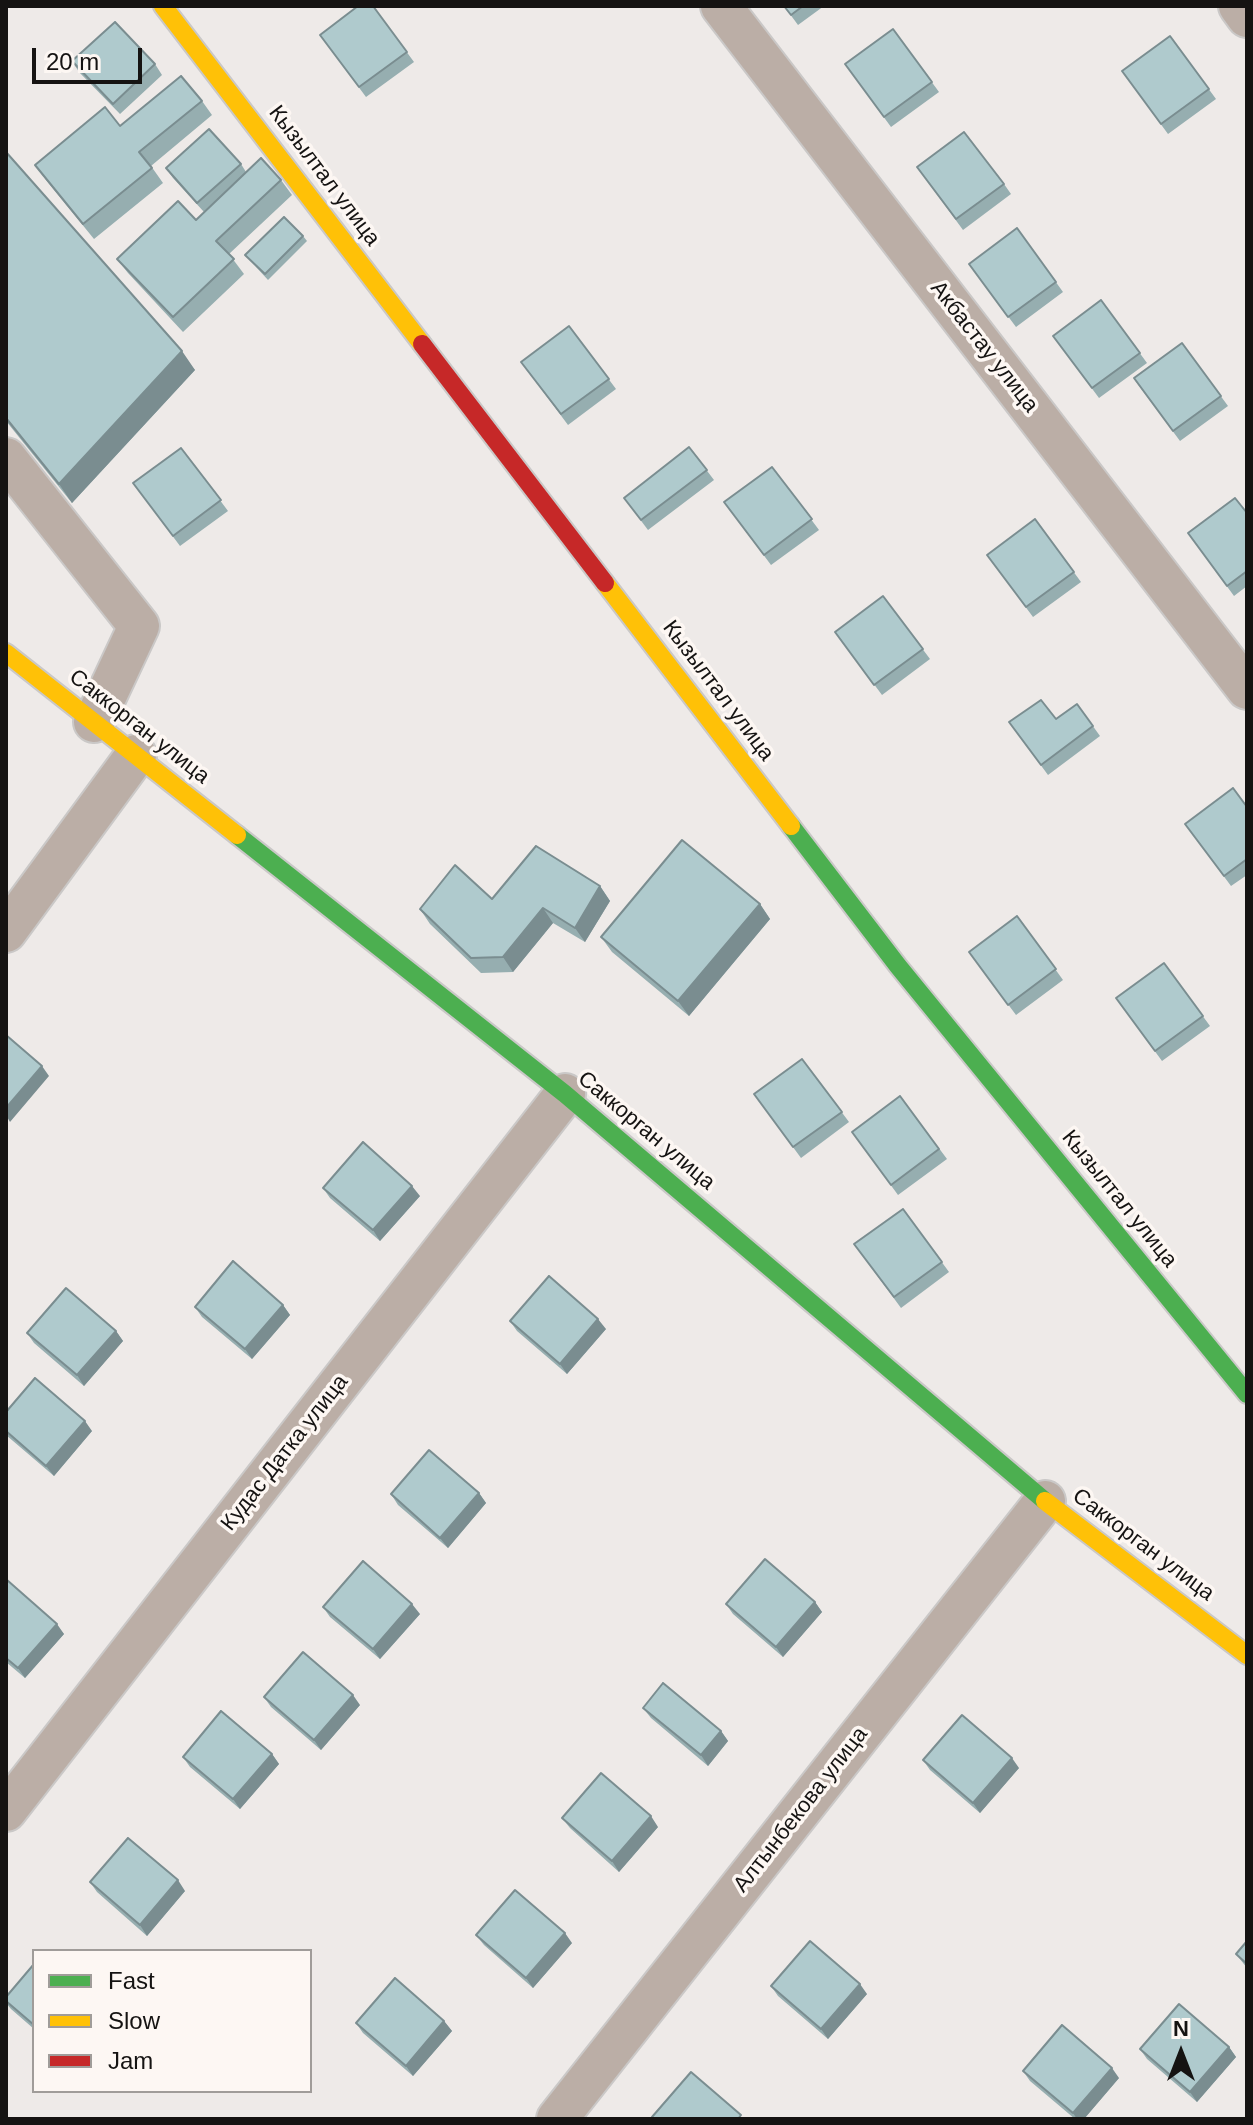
<!DOCTYPE html>
<html>
<head>
<meta charset="utf-8">
<style>
	body { margin:0 }
	#map { position:relative; width:1253px; height:2125px; overflow:hidden; background:#eeeae8; font-family:Arial,sans-serif }
	canvas { display:block }
	.frame { position:absolute; inset:0; border:8px solid #151312; pointer-events:none }
	.legend { position:absolute; left:32px; top:1949px; width:280px; height:144px; box-sizing:border-box; background:#fdf7f3; border:2px solid #a09c99; margin:0; padding:10px 14px; list-style:none; font-size:24px; color:#151312 }
	.legend li { display:flex; align-items:center; gap:16px; height:40px }
	.legend b { width:40px; border:2px solid #a09c99 }
	.north { position:absolute; left:1141px; top:2013px; width:80px; height:80px; -webkit-text-stroke:6px #fdf7f3; paint-order:stroke; rotate:0deg; font-size:22px; font-weight:700; line-height:32px; text-align:center; color:#151312 }
	.north::after { content:''; display:block; margin:auto; width:28px; height:36px; background:#151312; clip-path:polygon(50% 0,100% 100%,50% 72%,0 100%) }
	.scale { position:absolute; left:32px; top:48px; width:110px; height:36px; box-sizing:border-box; border:4px solid #151312; border-top:0; padding-left:10px; font-size:24px; line-height:28px; white-space:nowrap; color:#151312; -webkit-text-stroke:6px #fdf7f3; paint-order:stroke }
</style>
</head>
<body>
<div id="map">
<canvas width="1253" height="2125"></canvas>
<div class="frame"></div>
<ul class="legend">
<li><b style="height:10px;background:#4caf50"></b>Fast</li>
<li><b style="height:10px;background:#ffc107"></b>Slow</li>
<li><b style="height:10px;background:#c62828"></b>Jam</li>
</ul>
<div class="north">N</div>
<div class="scale">20 m</div>
</div>
<script>
const ctx = document.querySelector('canvas').getContext('2d');
ctx.lineJoin = 'round';
const poly = rows => new Path2D(rows.map(r => 'M' + r).join(''));
function stroke(path, color, width, dash) { ctx.strokeStyle = color; ctx.lineWidth = width; ctx.lineCap = dash ? 'butt' : 'round'; ctx.setLineDash(dash || []); ctx.stroke(path); }
function fillPath(path, color) { ctx.fillStyle = color; ctx.fill(path, 'evenodd'); }
function write(font, color, halo, rows, align = 'center') {
  ctx.font = font + ' Arial,sans-serif'; ctx.lineWidth = 7; ctx.setLineDash([]); ctx.textBaseline = 'middle'; ctx.strokeStyle = halo; ctx.fillStyle = color; for (const [text, x, y, turn = 0] of rows) {
    ctx.save(); ctx.translate(x, y); ctx.rotate((+turn || 0) * Math.PI / 180); ctx.textAlign = isNaN(turn) ? turn : align; if (halo) ctx.strokeText(text, 0, 0); ctx.fillText(text, 0, 0); ctx.restore();
  }
}
const street = poly([
	[721,6,1247,689],
	[1239,6,1247,17],
	[6,458,139,626,94,722],
	[6,932,136,755],
	[6,1811,565,1094],
	[557,2119,1045,1501]
]);
const fast = poly([
	[791,826,898,966,1247,1394],
	[237,835,565,1094,1045,1501]
]);
const slow = poly([
	[163,6,422,344],
	[605,583,791,826],
	[6,653,237,835],
	[1045,1501,1247,1655]
]);
const jam = poly([
	[422,344,605,583]
]);
stroke(street, '#cac8c7', 44);
stroke(fast, '#cac8c7', 22);
stroke(slow, '#cac8c7', 22);
stroke(jam, '#cac8c7', 22);
stroke(street, '#bbaea6', 40);
stroke(fast, '#4caf50', 18);
stroke(slow, '#ffc107', 18);
stroke(jam, '#c62828', 18);
fillPath(poly([
	[373,6,414,62,366,97,320,35],
	[784,6,824,6,798,25],
	[893,29,939,92,891,127,845,64],
	[1170,36,1216,99,1168,134,1122,71],
	[72,61,155,64,162,75,120,114,79,72],
	[202,101,212,115,151,166,163,183,94,239,46,180,35,165,120,126],
	[6,152,195,370,72,503,6,421],
	[241,164,246,172,281,180,292,195,229,254,244,274,183,332,128,273,117,259,196,220,204,212,173,178,166,168],
	[917,167,1004,184,1011,194,963,230],
	[1017,228,1063,292,1016,327,969,264],
	[303,236,307,241,268,280,245,255],
	[1101,300,1147,363,1099,398,1053,336],
	[569,326,616,389,568,425,521,362],
	[1182,343,1228,406,1180,441,1134,379],
	[689,447,714,480,648,530,624,498],
	[181,448,228,511,180,546,133,483],
	[772,467,819,530,771,565,724,502],
	[1247,513,1247,586,1234,596,1188,533],
	[1035,519,1081,582,1033,617,987,555],
	[883,596,930,659,882,695,835,632],
	[1077,704,1100,736,1048,775,1009,722,1056,719],
	[1247,807,1247,875,1231,886,1185,824],
	[600,886,610,901,585,942,553,923,513,972,481,973,430,924,420,909,492,899],
	[760,904,770,919,689,1016,612,952,601,937],
	[1017,916,1063,980,1016,1015,969,952],
	[1164,963,1210,1026,1162,1061,1116,998],
	[802,1059,849,1122,801,1158,754,1094],
	[900,1096,947,1159,898,1195,852,1132],
	[323,1188,420,1196,380,1241,330,1198],
	[903,1209,949,1272,901,1308,854,1244],
	[283,1305,290,1315,252,1359,202,1317,195,1307],
	[510,1321,606,1329,567,1374,517,1331],
	[116,1331,123,1341,84,1386,34,1343,27,1333],
	[6,1412,92,1431,54,1476,6,1435],
	[479,1493,486,1503,448,1548,398,1505,391,1494],
	[6,1581,64,1634,25,1678,6,1662],
	[815,1602,822,1612,783,1657,733,1614,726,1604],
	[323,1607,420,1614,380,1659,330,1617],
	[264,1697,360,1705,321,1750,271,1707],
	[643,1708,721,1731,728,1741,708,1766,651,1718],
	[272,1754,279,1764,240,1809,190,1767,183,1757],
	[923,1760,1019,1768,980,1813,930,1770],
	[562,1818,658,1827,619,1872,570,1828],
	[90,1882,185,1891,147,1936,97,1892],
	[476,1935,572,1943,533,1988,484,1945],
	[1247,1941,1247,1968,1236,1954],
	[34,1964,34,2029,11,2009,6,2003,6,1997],
	[771,1986,867,1994,828,2039,778,1996],
	[444,2021,452,2031,413,2076,363,2033,356,2023],
	[1229,2047,1236,2057,1197,2102,1147,2059,1140,2049],
	[1023,2071,1119,2078,1084,2119,1075,2119,1030,2081]
]), '#96aeb0');
fillPath(poly([
	[182,351,195,370,72,503,59,484],
	[600,886,610,901,585,942,575,928],
	[760,904,770,919,689,1016,678,1001],
	[543,908,553,923,513,972,503,957],
	[42,1066,49,1076,10,1122,6,1115,6,1108],
	[412,1186,420,1196,380,1241,373,1230],
	[283,1305,290,1315,252,1359,245,1349],
	[598,1319,606,1329,567,1374,560,1364],
	[116,1331,123,1341,84,1386,77,1375],
	[85,1421,92,1431,54,1476,46,1466],
	[479,1493,486,1503,448,1548,440,1538],
	[815,1602,822,1612,783,1657,776,1647],
	[412,1604,420,1614,380,1659,373,1649],
	[57,1624,64,1634,25,1678,18,1668],
	[353,1695,360,1705,321,1750,314,1740],
	[721,1731,728,1741,708,1766,701,1755],
	[272,1754,279,1764,240,1809,233,1799],
	[1012,1758,1019,1768,980,1813,973,1803],
	[651,1816,658,1827,619,1872,612,1861],
	[178,1880,185,1891,147,1936,140,1925],
	[565,1933,572,1943,533,1988,526,1978],
	[860,1984,867,1994,828,2039,821,2029],
	[444,2021,452,2031,413,2076,406,2066],
	[1229,2047,1236,2057,1197,2102,1190,2092],
	[1112,2068,1119,2078,1084,2119,1077,2119,1073,2113]
]), '#7a8d90');
const building = poly([
	[358,6,373,6,407,52,359,87,320,35,358,6],
	[784,6,803,6,791,15,784,6],
	[115,22,155,64,113,104,72,61,115,22],
	[893,29,932,82,884,117,845,64,893,29],
	[1170,36,1209,89,1161,124,1122,71,1170,36],
	[181,76,202,101,139,152,152,168,83,224,35,165,105,107,120,126,181,76],
	[209,129,241,164,197,203,166,168,209,129],
	[964,132,1004,184,956,219,917,167,964,132],
	[6,152,182,351,59,484,6,418,6,152],
	[261,158,281,180,216,241,234,259,173,317,117,259,178,201,196,220,261,158],
	[284,217,303,236,265,274,245,255,284,217],
	[1017,228,1056,282,1008,317,969,264,1017,228],
	[1101,300,1140,353,1092,388,1053,336,1101,300],
	[569,326,609,379,561,414,521,362,569,326],
	[1182,343,1221,396,1173,431,1134,378,1182,343],
	[689,447,707,470,641,520,624,498,689,447],
	[181,448,221,500,173,536,133,483,181,448],
	[772,467,812,519,764,555,724,502,772,467],
	[1235,498,1247,513,1247,571,1227,586,1188,533,1235,498],
	[1035,519,1074,572,1026,607,987,555,1035,519],
	[883,596,923,649,874,685,835,632,883,596],
	[1041,700,1056,719,1077,704,1093,726,1041,765,1009,722,1041,700],
	[1233,788,1247,807,1247,859,1224,876,1185,824,1233,788],
	[682,840,760,904,678,1001,601,937,682,840],
	[536,846,600,886,575,928,543,908,503,957,471,958,420,909,455,865,492,899,536,846],
	[1017,916,1056,969,1008,1005,969,952,1017,916],
	[1164,963,1203,1016,1155,1051,1116,998,1164,963],
	[6,1035,42,1066,6,1108,6,1035],
	[802,1059,842,1112,793,1147,754,1094,802,1059],
	[900,1096,939,1149,891,1185,852,1132,900,1096],
	[363,1142,412,1186,373,1230,323,1188,363,1142],
	[903,1209,942,1262,894,1297,854,1244,903,1209],
	[233,1261,283,1305,245,1349,195,1307,233,1261],
	[549,1276,598,1319,560,1364,510,1321,549,1276],
	[66,1288,116,1331,77,1375,27,1333,66,1288],
	[35,1378,85,1421,46,1466,6,1431,6,1412,35,1378],
	[429,1450,479,1493,440,1538,391,1494,429,1450],
	[765,1559,815,1602,776,1647,726,1604,765,1559],
	[363,1561,412,1604,373,1649,323,1607,363,1561],
	[7,1580,57,1624,18,1668,6,1658,7,1580],
	[303,1652,353,1695,314,1740,264,1697,303,1652],
	[663,1683,721,1731,701,1755,643,1708,663,1683],
	[221,1711,272,1754,233,1799,183,1757,221,1711],
	[962,1715,1012,1758,973,1803,923,1760,962,1715],
	[601,1773,651,1816,612,1861,562,1818,601,1773],
	[128,1838,178,1880,140,1925,90,1882,128,1838],
	[515,1890,565,1933,526,1978,476,1935,515,1890],
	[810,1941,860,1984,821,2029,771,1986,810,1941],
	[1247,1941,1247,1964,1236,1954,1247,1941],
	[34,1964,34,2025,6,2001,6,1997,34,1964],
	[395,1978,444,2021,406,2066,356,2023,395,1978],
	[1179,2004,1229,2047,1190,2092,1140,2049,1179,2004],
	[1062,2025,1112,2068,1073,2113,1023,2071,1062,2025],
	[691,2072,741,2115,738,2119,654,2119,652,2117,691,2072]
]);
fillPath(building, '#afcacd');
stroke(building, '#7a8d90', 2);
write('22px', '#151312', '#fdf7f3', [
	["Кызылтал улица",324,176,53],
	["Акбастау улица",984,347,52],
	["Кызылтал улица",718,691,53],
	["Саккорган улица",139,727,38],
	["Саккорган улица",646,1131,40],
	["Кызылтал улица",1119,1199,51],
	["Кудас Датка улица",285,1453,-52],
	["Саккорган улица",1143,1545,37],
	["Алтынбекова улица",801,1810,-52]
]);
</script>
</body>
</html>
